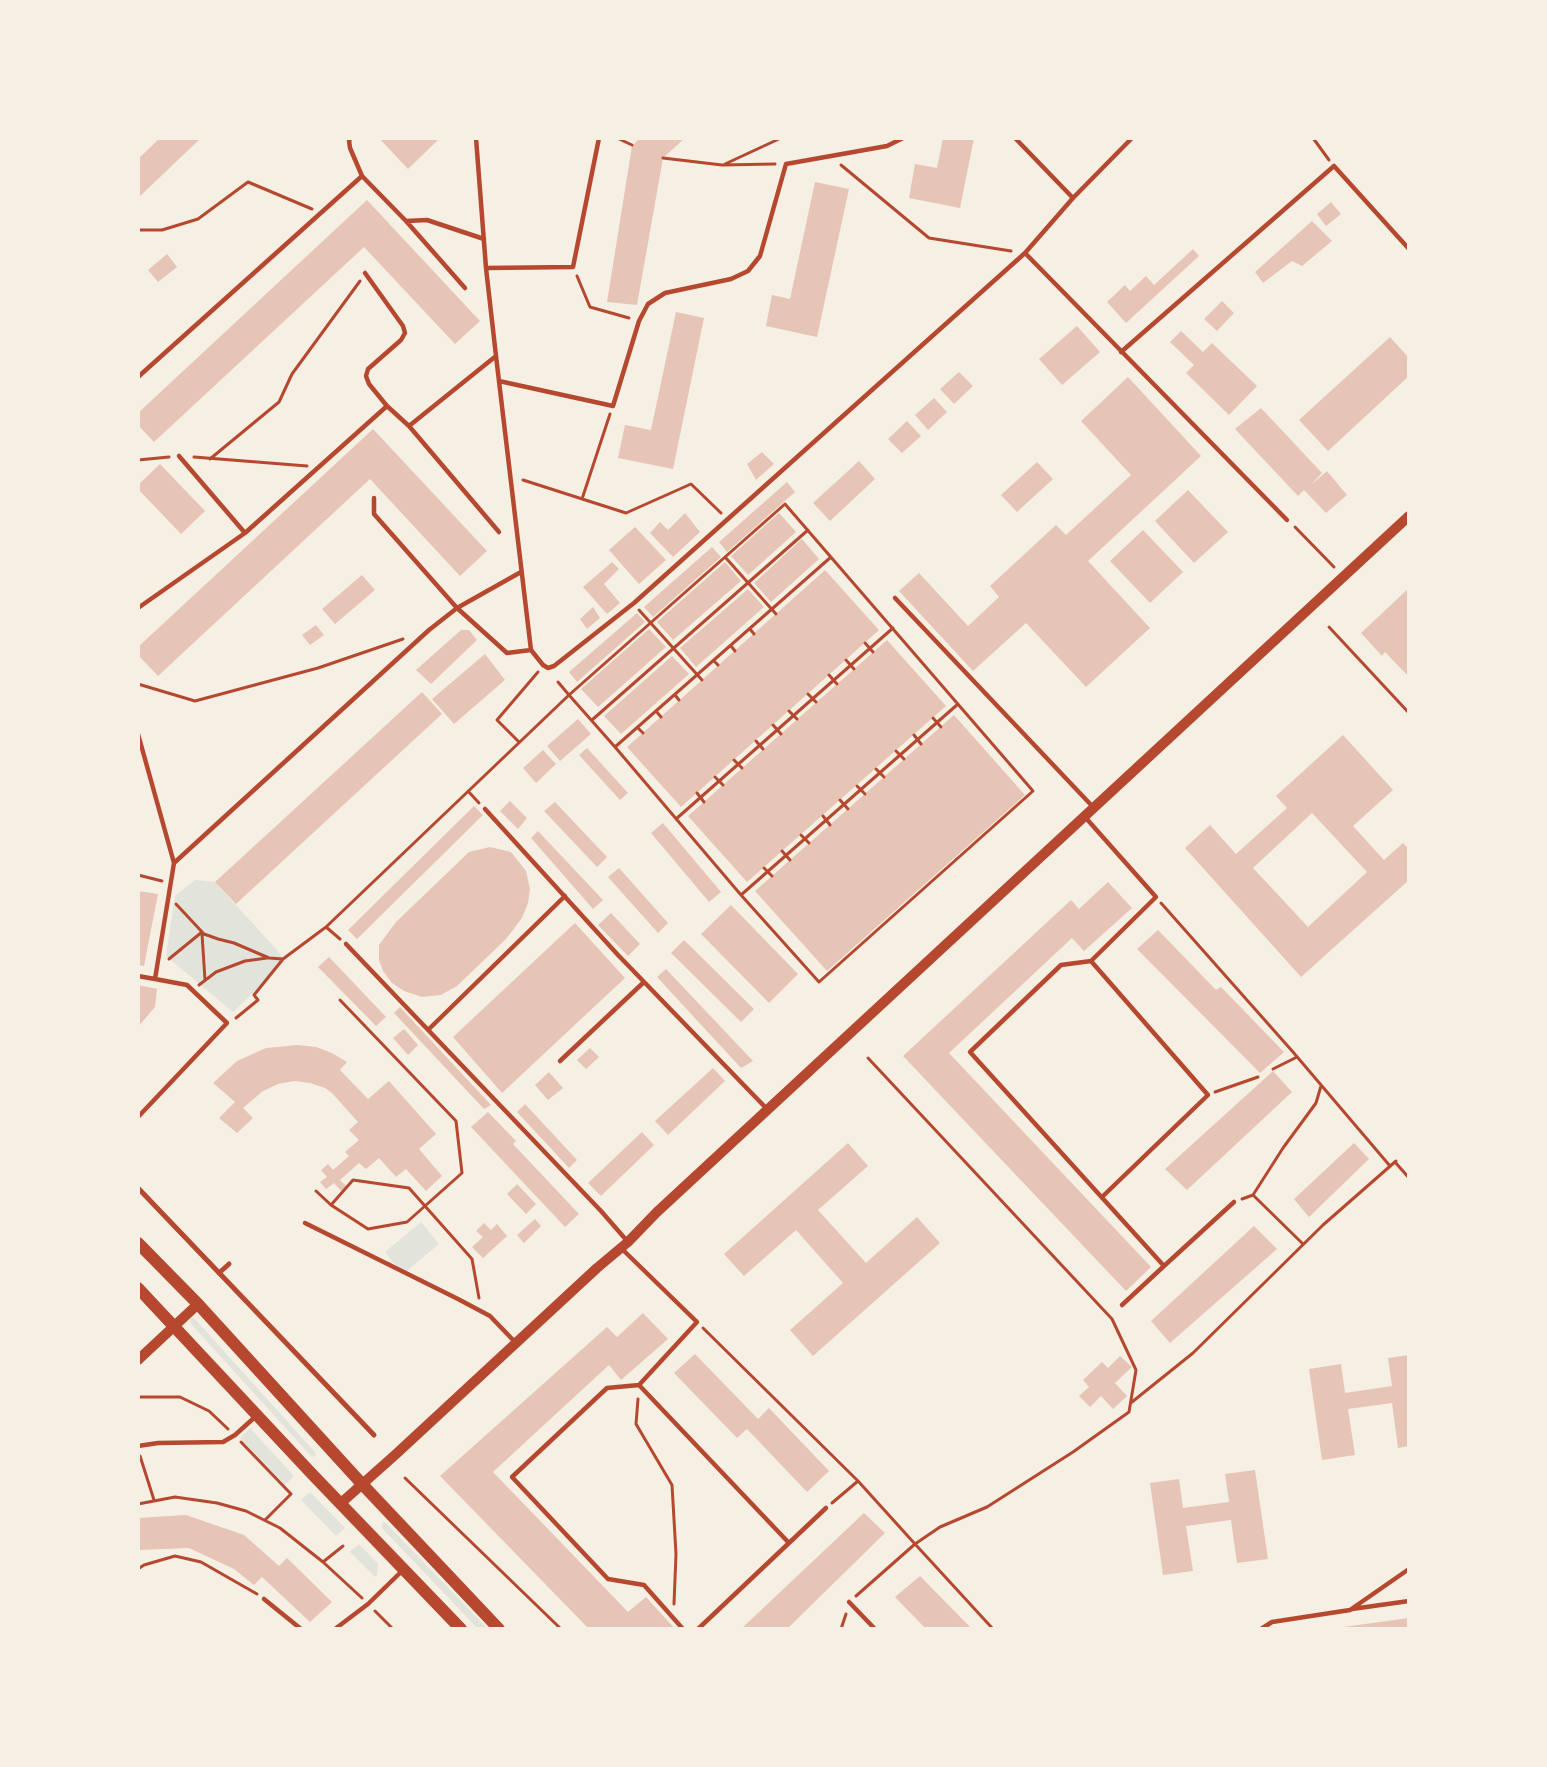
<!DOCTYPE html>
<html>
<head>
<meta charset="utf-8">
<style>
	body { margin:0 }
	#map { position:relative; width:1547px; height:1767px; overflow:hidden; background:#f6efe4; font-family:Raleway,sans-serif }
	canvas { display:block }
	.frame { position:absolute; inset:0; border:140px solid #f6efe4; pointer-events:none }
</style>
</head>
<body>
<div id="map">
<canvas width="1547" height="1767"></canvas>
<div class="frame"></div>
</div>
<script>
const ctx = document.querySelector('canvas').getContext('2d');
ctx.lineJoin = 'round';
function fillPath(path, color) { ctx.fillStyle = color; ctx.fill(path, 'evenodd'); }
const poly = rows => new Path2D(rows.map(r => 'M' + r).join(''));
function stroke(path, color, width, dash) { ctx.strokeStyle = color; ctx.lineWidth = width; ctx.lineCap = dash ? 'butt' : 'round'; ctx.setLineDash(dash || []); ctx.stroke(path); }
fillPath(poly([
	[195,880,215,882,277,950,285,962,233,1012,166,956,175,896],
	[421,1222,439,1244,403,1274,385,1252],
	[192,1318,195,1319,314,1451,316,1455,313,1457,310,1455,191,1324,190,1321],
	[250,1428,294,1476,285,1485,240,1438],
	[310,1492,345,1528,336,1536,301,1500],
	[384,1522,387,1524,488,1629,478,1629,382,1528,382,1524],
	[359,1544,378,1564,377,1575,375,1577,350,1552]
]), '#e2e4dc');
fillPath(poly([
	[160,138,201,138,138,198,138,159],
	[379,138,440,138,408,169],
	[640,138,685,138,663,158,637,305,607,302,632,146],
	[943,138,974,138,960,208,909,198,915,164,937,168],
	[815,182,849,189,817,337,766,326,772,295,790,299],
	[367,200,480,321,455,344,364,247,154,442,138,425,138,413],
	[1331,202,1341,214,1326,226,1317,214],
	[1312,221,1332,241,1302,266,1292,261,1263,283,1255,272],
	[1193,249,1199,256,1126,323,1107,302,1125,285,1130,291,1146,276,1154,285],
	[167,254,177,267,158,282,148,270],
	[1222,301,1234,313,1217,331,1204,319],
	[676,312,704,318,673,469,618,458,625,425,651,430],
	[1077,326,1100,352,1062,385,1039,359],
	[1181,331,1203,352,1212,343,1257,386,1229,415,1186,373,1194,365,1170,342],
	[1390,337,1409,358,1409,376,1328,451,1299,420],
	[959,372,973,386,954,404,940,389],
	[1128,377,1201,456,1088,561,1150,628,1086,687,1026,623,973,671,899,591,919,573,968,626,999,597,990,586,1056,525,1066,535,1131,475,1081,421],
	[934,398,947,412,928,430,915,415],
	[1261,408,1322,473,1311,485,1327,471,1347,495,1326,513,1304,490,1298,496,1235,429],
	[907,421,921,436,902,453,888,439],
	[373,429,487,551,460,576,370,479,158,676,138,655,138,647],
	[762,452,774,464,756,480,747,464],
	[859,461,875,479,830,521,813,503],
	[1037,462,1053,479,1017,512,1001,495],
	[160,464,205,511,181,534,138,489,138,485],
	[787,482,795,492,727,552,719,542],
	[1188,490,1228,532,1194,563,1155,521],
	[685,513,700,532,673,557,650,533,660,522,668,530],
	[779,513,796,532,748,575,731,556],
	[635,527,666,560,639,584,609,550],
	[1143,530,1183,572,1150,603,1110,561],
	[802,539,819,559,771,602,754,583],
	[712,547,721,557,653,617,644,607],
	[612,562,619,569,604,584,620,603,607,614,583,587],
	[725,562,741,581,673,640,657,622],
	[825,570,879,630,681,807,627,747],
	[362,575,375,590,335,624,322,609],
	[1409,588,1409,677,1385,652,1382,656,1361,633],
	[748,589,764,607,696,667,680,648],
	[593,607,600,618,587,629,580,619],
	[637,613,645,622,577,682,569,672],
	[316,625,324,635,310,645,302,635],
	[649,629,666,647,598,707,581,689],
	[461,630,469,630,477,640,431,684,416,670],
	[887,640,946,706,747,882,688,816],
	[485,654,505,680,454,724,432,699],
	[672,656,689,674,621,734,604,716],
	[422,692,442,714,236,904,215,882],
	[954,715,1025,795,827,971,755,891],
	[578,719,591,734,560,761,547,746],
	[1343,735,1393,790,1353,826,1384,860,1403,843,1409,849,1409,880,1301,977,1185,848,1210,825,1236,854,1287,808,1276,796],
	[1312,813,1367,872,1308,927,1253,868],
	[587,748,628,793,620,800,579,755],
	[543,750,556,764,536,783,523,768],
	[510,801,527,818,518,829,500,811],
	[555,802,607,857,597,867,544,811],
	[474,806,483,815,357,939,348,930],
	[663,823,721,892,709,902,651,833],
	[538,831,603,900,593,909,531,838],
	[490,847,511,852,526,871,530,889,528,903,522,918,506,939,457,986,441,995,422,997,404,991,392,983,383,971,379,960,379,945,396,922,469,852],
	[619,868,668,923,658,933,608,877],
	[1108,882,1132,908,1084,951,1072,938,949,1053,1151,1267,1126,1291,903,1056,1071,900,1079,909],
	[138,891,158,894,144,966,138,965],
	[731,905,798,974,769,1003,701,934],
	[611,913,640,944,628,956,598,925],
	[575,923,625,978,502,1093,453,1037],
	[1158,930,1216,990,1221,987,1284,1052,1260,1073,1137,949],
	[684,940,754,1009,741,1022,671,953],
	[329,957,386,1017,376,1026,318,967],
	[666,969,753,1061,741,1068,657,977],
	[138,985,157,989,155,1007,138,1027],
	[400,1007,491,1105,484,1109,394,1013],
	[404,1029,418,1045,408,1055,393,1038],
	[298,1045,316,1047,332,1053,347,1062,340,1070,368,1099,389,1081,436,1134,419,1149,442,1176,426,1191,406,1169,396,1177,379,1158,366,1169,359,1163,340,1180,346,1186,341,1191,334,1183,326,1189,320,1182,327,1177,321,1170,328,1164,333,1170,349,1156,345,1152,359,1140,349,1130,358,1122,332,1093,325,1088,310,1083,294,1081,278,1084,263,1091,243,1108,253,1118,237,1133,219,1118,235,1102,213,1083,237,1061,266,1048],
	[590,1048,599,1057,586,1069,577,1060],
	[713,1068,725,1081,668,1135,655,1121],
	[1273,1071,1292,1092,1187,1190,1165,1169],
	[549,1072,563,1088,548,1100,535,1085],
	[525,1104,577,1160,569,1168,517,1112],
	[488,1112,516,1141,513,1144,579,1214,565,1227,471,1127],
	[642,1132,654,1145,601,1196,588,1183],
	[848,1143,868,1166,818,1210,866,1263,917,1217,940,1243,813,1356,790,1330,843,1283,796,1230,744,1276,724,1254],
	[1354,1143,1369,1159,1309,1217,1294,1199],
	[517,1184,536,1204,526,1214,507,1194],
	[535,1219,541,1226,524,1243,517,1235],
	[484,1223,491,1230,497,1224,507,1236,483,1258,472,1247,483,1237,476,1231],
	[1254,1226,1277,1249,1170,1343,1151,1321],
	[643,1313,668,1339,621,1380,609,1365,493,1472,628,1612,646,1597,675,1629,589,1629,440,1476,607,1327,617,1337],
	[695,1354,758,1419,769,1408,829,1471,807,1492,747,1429,737,1438,674,1373],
	[1409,1355,1409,1446,1398,1448,1392,1403,1348,1409,1355,1455,1322,1460,1309,1369,1341,1364,1345,1393,1392,1386,1388,1358],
	[1120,1356,1132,1367,1115,1383,1127,1396,1113,1409,1101,1396,1090,1407,1079,1396,1089,1387,1083,1380,1102,1362,1108,1368],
	[1255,1470,1268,1559,1237,1563,1231,1520,1186,1526,1193,1571,1163,1575,1150,1483,1179,1479,1183,1508,1229,1502,1225,1474],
	[864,1513,885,1533,787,1629,741,1629],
	[186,1515,244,1535,279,1566,287,1558,332,1602,310,1622,262,1577,254,1585,234,1569,189,1548,138,1550,138,1518],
	[920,1576,972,1629,926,1629,895,1597],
	[1409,1618,1409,1629,1336,1629,1336,1628]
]), '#e6c5b7');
stroke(poly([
	[617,138,632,145],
	[1313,138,1329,160],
	[663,158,722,165,775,164],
	[725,164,781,138],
	[841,165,929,238,1011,251],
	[138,230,162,230,198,219,248,182,312,209],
	[577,276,590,307,629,318],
	[194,457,307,466],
	[210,459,279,402,292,374,360,281],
	[138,460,169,457],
	[523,480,626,513,691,484,721,513],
	[582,499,610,414],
	[1295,527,1334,567],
	[725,557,776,614],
	[639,610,702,680],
	[1329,627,1409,713],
	[750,629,754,634],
	[865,643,873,652],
	[731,646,735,651],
	[846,660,854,669],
	[714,661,718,665],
	[829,675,837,684],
	[138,684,195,701,318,668,403,639],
	[808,694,816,702],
	[675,695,679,700],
	[656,711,661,717],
	[789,711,797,719],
	[933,718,941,727],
	[592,720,808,530],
	[773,725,781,734],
	[638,728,643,733],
	[914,735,921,744],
	[756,741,763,749],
	[519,742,497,720,538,672],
	[615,747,831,557],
	[896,751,904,759],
	[734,760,742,768],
	[876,769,884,777],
	[715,777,723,785],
	[857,786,865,794],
	[468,791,479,803],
	[697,793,704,802],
	[840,800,848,809],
	[823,816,830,825],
	[676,819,893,628],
	[801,835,809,843],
	[782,851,790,860],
	[764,868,772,876],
	[138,875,162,881],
	[741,895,958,704],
	[1161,903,1293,1052,1390,1166],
	[176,904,204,934,218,939,234,943,269,958,283,959],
	[326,927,340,939],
	[202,934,205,980],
	[169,959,202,932],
	[199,985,216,972,245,961,267,958],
	[236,1018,258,1000,254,995,283,959,326,927,569,695,785,504,1033,791,819,982,741,895,615,747,569,695,558,682],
	[1273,1069,1297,1057],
	[1215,1092,1258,1077],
	[1395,1162,1409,1178],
	[316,1191,331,1205,353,1180,409,1188,472,1259,479,1298],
	[1253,1195,1283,1148,1316,1103,1321,1086],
	[1242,1199,1253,1195,1303,1244],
	[331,1205,368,1229,407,1222,462,1173,456,1121,340,1000],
	[703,1328,858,1481],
	[138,1397,180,1397,209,1411,228,1429],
	[638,1399,636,1424,672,1485,676,1554,674,1604],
	[1132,1402,1193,1353,1323,1225,1396,1161],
	[241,1442,291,1494,265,1520],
	[140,1456,154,1500],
	[405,1478,561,1629],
	[832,1503,858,1481,915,1544,940,1527,987,1507,1073,1452,1129,1412,1136,1370,1112,1319,868,1058],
	[138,1504,175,1497,217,1503,246,1511,280,1528,323,1562,362,1598],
	[323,1562,343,1546],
	[138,1569,144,1565,175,1556,201,1562,257,1594],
	[856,1596,915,1544,993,1629],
	[375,1611,393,1629],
	[841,1629,846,1614]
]), '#b5482f', 3);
stroke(poly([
	[351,138,349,140,350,148,362,176],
	[476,138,486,268,496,356,531,650,543,665,548,668,554,666,634,603,1025,253,1287,520],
	[1015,138,1073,198],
	[406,221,427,220,484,239],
	[1025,253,1073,198,1132,138],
	[486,268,573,267,599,138],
	[365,273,403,326,405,333,401,340,368,369,366,376,369,384,387,406],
	[1121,352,1334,166,1409,249],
	[138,377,362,176,406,221,465,288],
	[499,381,613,406,639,321,648,304,665,293,731,279,748,271,760,256,786,164,887,146,903,138],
	[409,426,496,356],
	[179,456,245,533],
	[374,498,374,514,457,608,507,653,531,650],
	[895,598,1094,808],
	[138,608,245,533,387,406,409,426,499,532],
	[138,734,174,863],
	[485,809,618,955,766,1108],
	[1085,817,1156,897,1091,961,1061,965,970,1052,1164,1266,1122,1305],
	[346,944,601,1211,628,1242],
	[1091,961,1208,1095,1102,1197],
	[138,976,155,979],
	[428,1030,565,896],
	[560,1061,644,982],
	[138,1117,227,1023,187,985,155,979,174,863,429,630,457,608,521,572],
	[305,1223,458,1299,490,1316,515,1342],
	[622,1249,697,1322,639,1385,607,1388,512,1477,608,1579,644,1585,683,1629],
	[1164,1266,1234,1202],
	[639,1385,789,1543],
	[138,1446,158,1443,223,1442,235,1435,255,1417],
	[264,1599,301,1629],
	[849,1602,875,1629],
	[1352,1609,1409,1601],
	[335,1629,368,1604,402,1571],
	[698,1629,826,1508],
	[1261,1629,1272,1622,1350,1610,1409,1569]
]), '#b5482f', 4.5);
stroke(poly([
	[138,1188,374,1435],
	[219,1273,229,1264]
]), '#b5482f', 5);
stroke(poly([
	[138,1360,198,1304],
	[341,1503,395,1455,597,1268,628,1242,657,1212,1409,516]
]), '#b5482f', 10);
stroke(poly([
	[138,1243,198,1304,362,1484,499,1629],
	[138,1288,312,1474,461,1629]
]), '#b5482f', 12);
</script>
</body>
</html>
